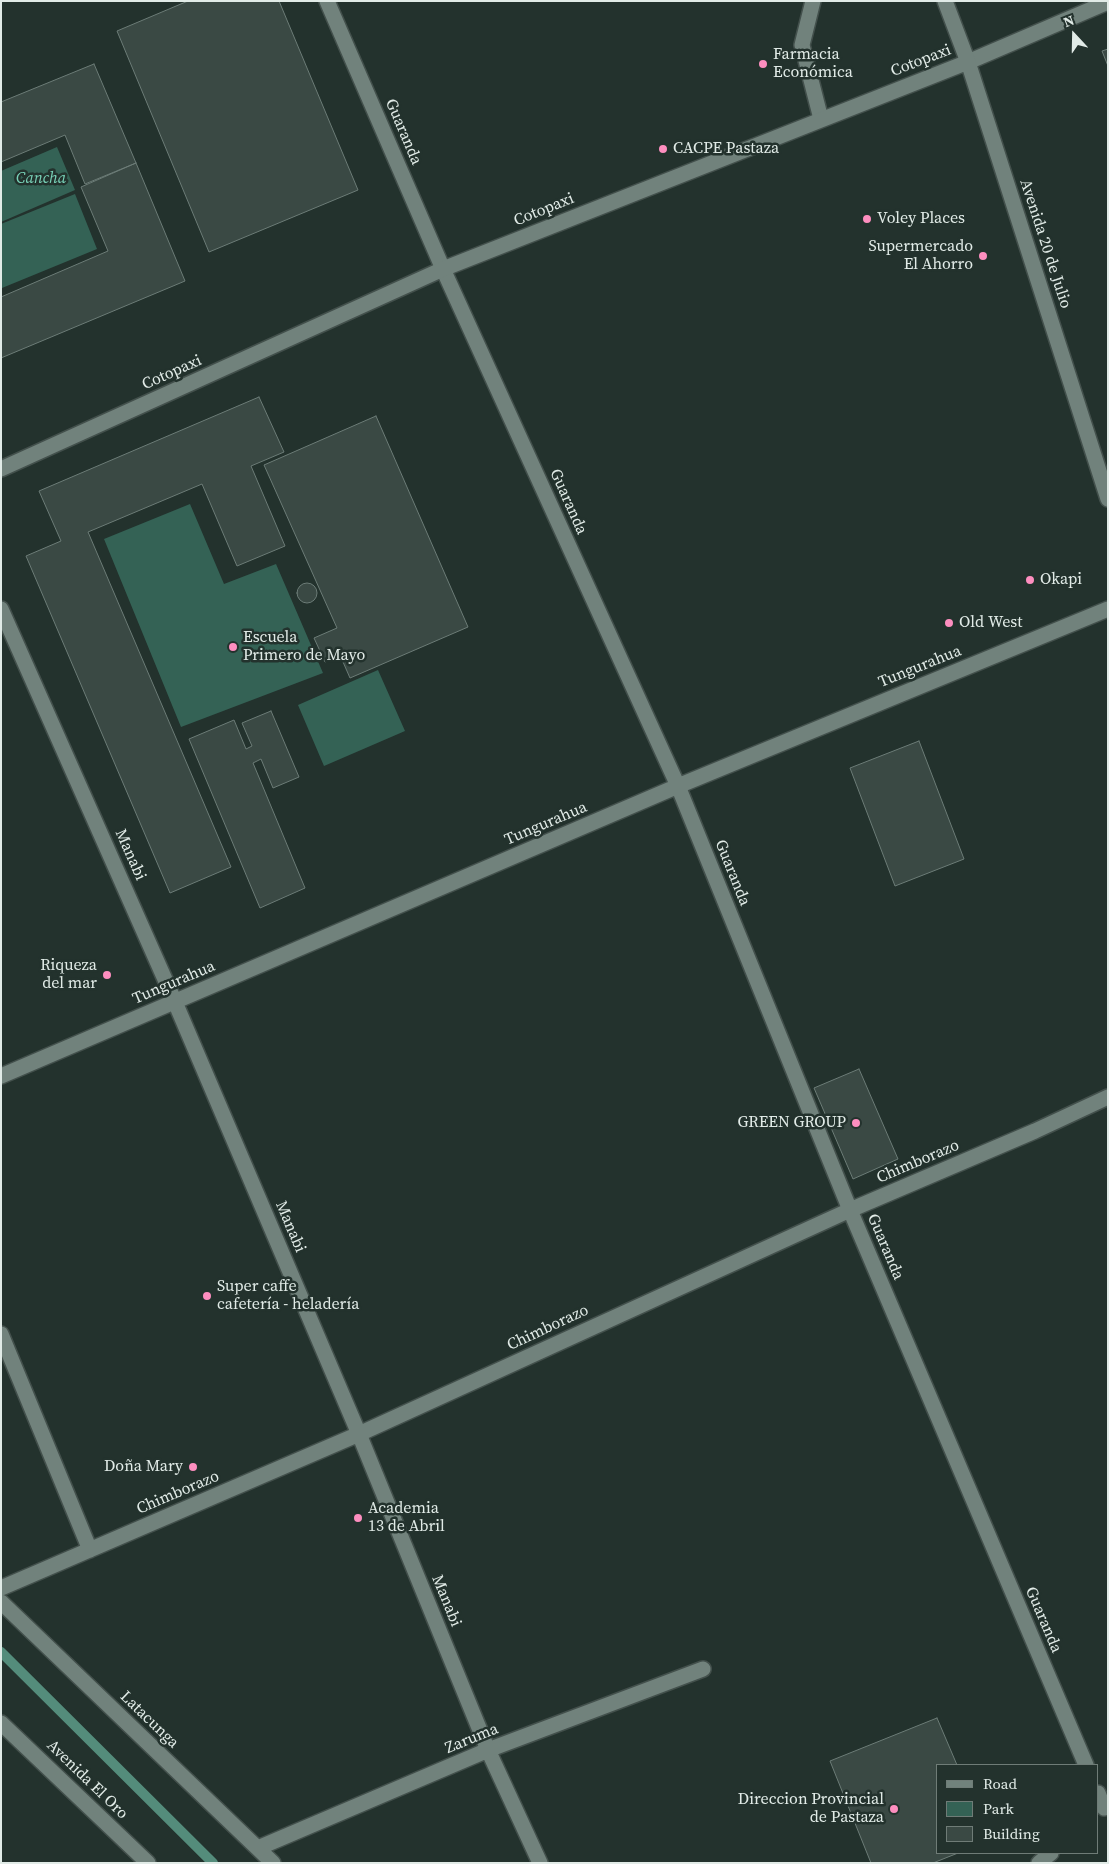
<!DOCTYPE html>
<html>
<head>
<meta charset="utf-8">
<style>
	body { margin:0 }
	#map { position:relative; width:1109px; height:1864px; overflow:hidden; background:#23322d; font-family:"Source Serif 4",serif }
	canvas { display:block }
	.frame { position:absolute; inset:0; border:2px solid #e1ebe7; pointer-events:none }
	.legend { position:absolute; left:936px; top:1764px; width:162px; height:90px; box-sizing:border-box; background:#23322d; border:1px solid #6f7c77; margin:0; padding:6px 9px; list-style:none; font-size:15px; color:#e1ebe7 }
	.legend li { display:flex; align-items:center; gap:10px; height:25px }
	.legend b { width:25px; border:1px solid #6f7c77 }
	.north { position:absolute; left:1049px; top:10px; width:50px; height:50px; -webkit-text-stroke:4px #23322d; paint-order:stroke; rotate:339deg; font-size:14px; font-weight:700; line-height:20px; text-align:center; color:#e1ebe7 }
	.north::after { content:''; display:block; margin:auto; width:18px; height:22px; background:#e1ebe7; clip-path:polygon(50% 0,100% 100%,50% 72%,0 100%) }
</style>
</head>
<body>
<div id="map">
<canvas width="1109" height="1864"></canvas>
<div class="frame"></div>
<ul class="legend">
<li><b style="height:6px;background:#71827c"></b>Road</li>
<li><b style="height:14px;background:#346255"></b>Park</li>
<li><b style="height:14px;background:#3a4944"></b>Building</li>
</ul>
<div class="north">N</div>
</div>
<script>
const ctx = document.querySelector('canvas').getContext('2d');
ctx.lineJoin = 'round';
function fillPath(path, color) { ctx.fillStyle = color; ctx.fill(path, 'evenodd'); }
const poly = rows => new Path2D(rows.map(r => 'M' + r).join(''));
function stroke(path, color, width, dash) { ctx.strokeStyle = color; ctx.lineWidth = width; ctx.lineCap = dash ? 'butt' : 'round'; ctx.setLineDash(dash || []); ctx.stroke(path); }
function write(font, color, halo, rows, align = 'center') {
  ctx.font = font + ' "Source Serif 4",serif'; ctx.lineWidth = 5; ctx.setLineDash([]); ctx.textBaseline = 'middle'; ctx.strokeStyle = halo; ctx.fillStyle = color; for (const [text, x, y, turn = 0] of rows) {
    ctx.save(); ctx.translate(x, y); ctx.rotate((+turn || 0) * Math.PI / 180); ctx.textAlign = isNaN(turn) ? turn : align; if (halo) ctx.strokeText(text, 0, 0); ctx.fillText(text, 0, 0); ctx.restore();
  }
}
fillPath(poly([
	[57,147,75,190,1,222,1,171],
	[75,194,97,249,2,288,1,224],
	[190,504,224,584,276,564,323,673,181,727,104,539],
	[378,670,405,731,324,766,298,705]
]), '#346255');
stroke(poly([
	[1,1652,213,1863]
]), '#548c7b', 10);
const building = poly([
	[188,1,279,1,358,190,209,252,117,31,188,1],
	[1108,49,1108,66,1102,51,1108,49],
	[94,64,136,163,85,184,65,135,1,162,1,102,94,64],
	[136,163,185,281,1,358,1,297,108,251,81,187,136,163],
	[259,397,284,452,251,466,285,546,237,566,202,484,88,532,231,867,170,893,26,556,61,541,39,491,259,397],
	[376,416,468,627,350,678,340,655,325,662,314,638,337,628,264,465,376,416],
	'297 593a10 10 0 1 1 20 0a10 10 0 1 1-20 0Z',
	[271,711,299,777,273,788,261,759,253,763,305,888,260,908,189,739,234,720,246,749,252,746,242,723,271,711],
	[919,741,964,859,895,886,850,768,919,741],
	[859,1069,898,1159,853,1179,814,1088,859,1069],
	[937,1718,957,1765,938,1765,938,1853,958,1853,933,1863,871,1863,830,1761,937,1718]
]);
fillPath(building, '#3a4944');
stroke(building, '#6c7c77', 1);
const lane = poly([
	[813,1,802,45,821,119]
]);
const street = poly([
	[327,1,443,269,678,786,850,1210,1086,1765],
	[968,62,1108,2],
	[1,609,175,1002,359,1434,488,1750,540,1863],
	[1,1076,678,786,1108,609],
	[1,1334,90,1550],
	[1,1588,359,1434,850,1210,1035,1131,1108,1097],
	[1,1602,273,1863],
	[1,1723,148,1863],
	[1098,1793,1104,1808],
	[258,1848,488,1750,703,1669],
	[1039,1863,1051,1853]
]);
const secondary = poly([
	[945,1,968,62,1108,499],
	[1,469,443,269,968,62]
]);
stroke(lane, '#43504c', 18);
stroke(street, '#43504c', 18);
stroke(secondary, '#43504c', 18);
stroke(lane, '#71827c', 15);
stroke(street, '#71827c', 15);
stroke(secondary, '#71827c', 15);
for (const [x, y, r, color] of [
	[763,64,5,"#fd8ebf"],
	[663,149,5,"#fd8ebf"],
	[867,219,5,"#fd8ebf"],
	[983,256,5,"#fd8ebf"],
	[1030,580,5,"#fd8ebf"],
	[949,623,5,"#fd8ebf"],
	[233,647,5,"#fd8ebf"],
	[107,975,5,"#fd8ebf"],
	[856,1123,5,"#fd8ebf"],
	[207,1296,5,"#fd8ebf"],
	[193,1467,5,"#fd8ebf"],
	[358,1518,5,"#fd8ebf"],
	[894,1809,5,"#fd8ebf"]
]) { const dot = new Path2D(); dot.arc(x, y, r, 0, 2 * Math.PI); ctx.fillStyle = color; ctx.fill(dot); stroke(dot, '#23322d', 2); }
write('16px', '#e1ebe7', '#23322d', [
	["Farmacia",773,55],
	["Económica",773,73],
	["CACPE Pastaza",673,149],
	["Voley Places",877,219],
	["Supermercado",973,247,"right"],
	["El Ahorro",973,265,"right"],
	["Okapi",1040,580],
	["Old West",959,623],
	["Escuela",243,638],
	["Primero de Mayo",243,656],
	["Riqueza",97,966,"right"],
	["del mar",97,984,"right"],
	["GREEN GROUP",846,1123,"right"],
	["Super caffe",217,1287],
	["cafetería - heladería",217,1305],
	["Doña Mary",183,1467,"right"],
	["Academia",368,1509],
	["13 de Abril",368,1527],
	["Direccion Provincial",884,1800,"right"],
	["de Pastaza",884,1818,"right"]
], 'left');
write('16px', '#e1ebe7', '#23322d', [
	["Cotopaxi",921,61,-21],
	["Guaranda",403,132,67],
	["Cotopaxi",544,210,-22],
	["Avenida 20 de Julio",1045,244,72],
	["Cotopaxi",172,373,-24],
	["Guaranda",568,502,66],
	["Tungurahua",920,667,-22],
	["Tungurahua",546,824,-23],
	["Manabi",130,855,66],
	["Guaranda",732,873,68],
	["Tungurahua",174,983,-23],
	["Chimborazo",918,1162,-23],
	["Manabi",290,1227,67],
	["Guaranda",885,1247,67],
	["Chimborazo",548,1328,-25],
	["Chimborazo",178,1493,-23],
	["Manabi",446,1601,68],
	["Guaranda",1043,1620,67],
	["Latacunga",149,1720,44],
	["Zaruma",472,1739,-22],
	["Avenida El Oro",87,1780,44]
]);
write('italic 16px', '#79d3b9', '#23322d', [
	["Cancha",41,179]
]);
</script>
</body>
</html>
